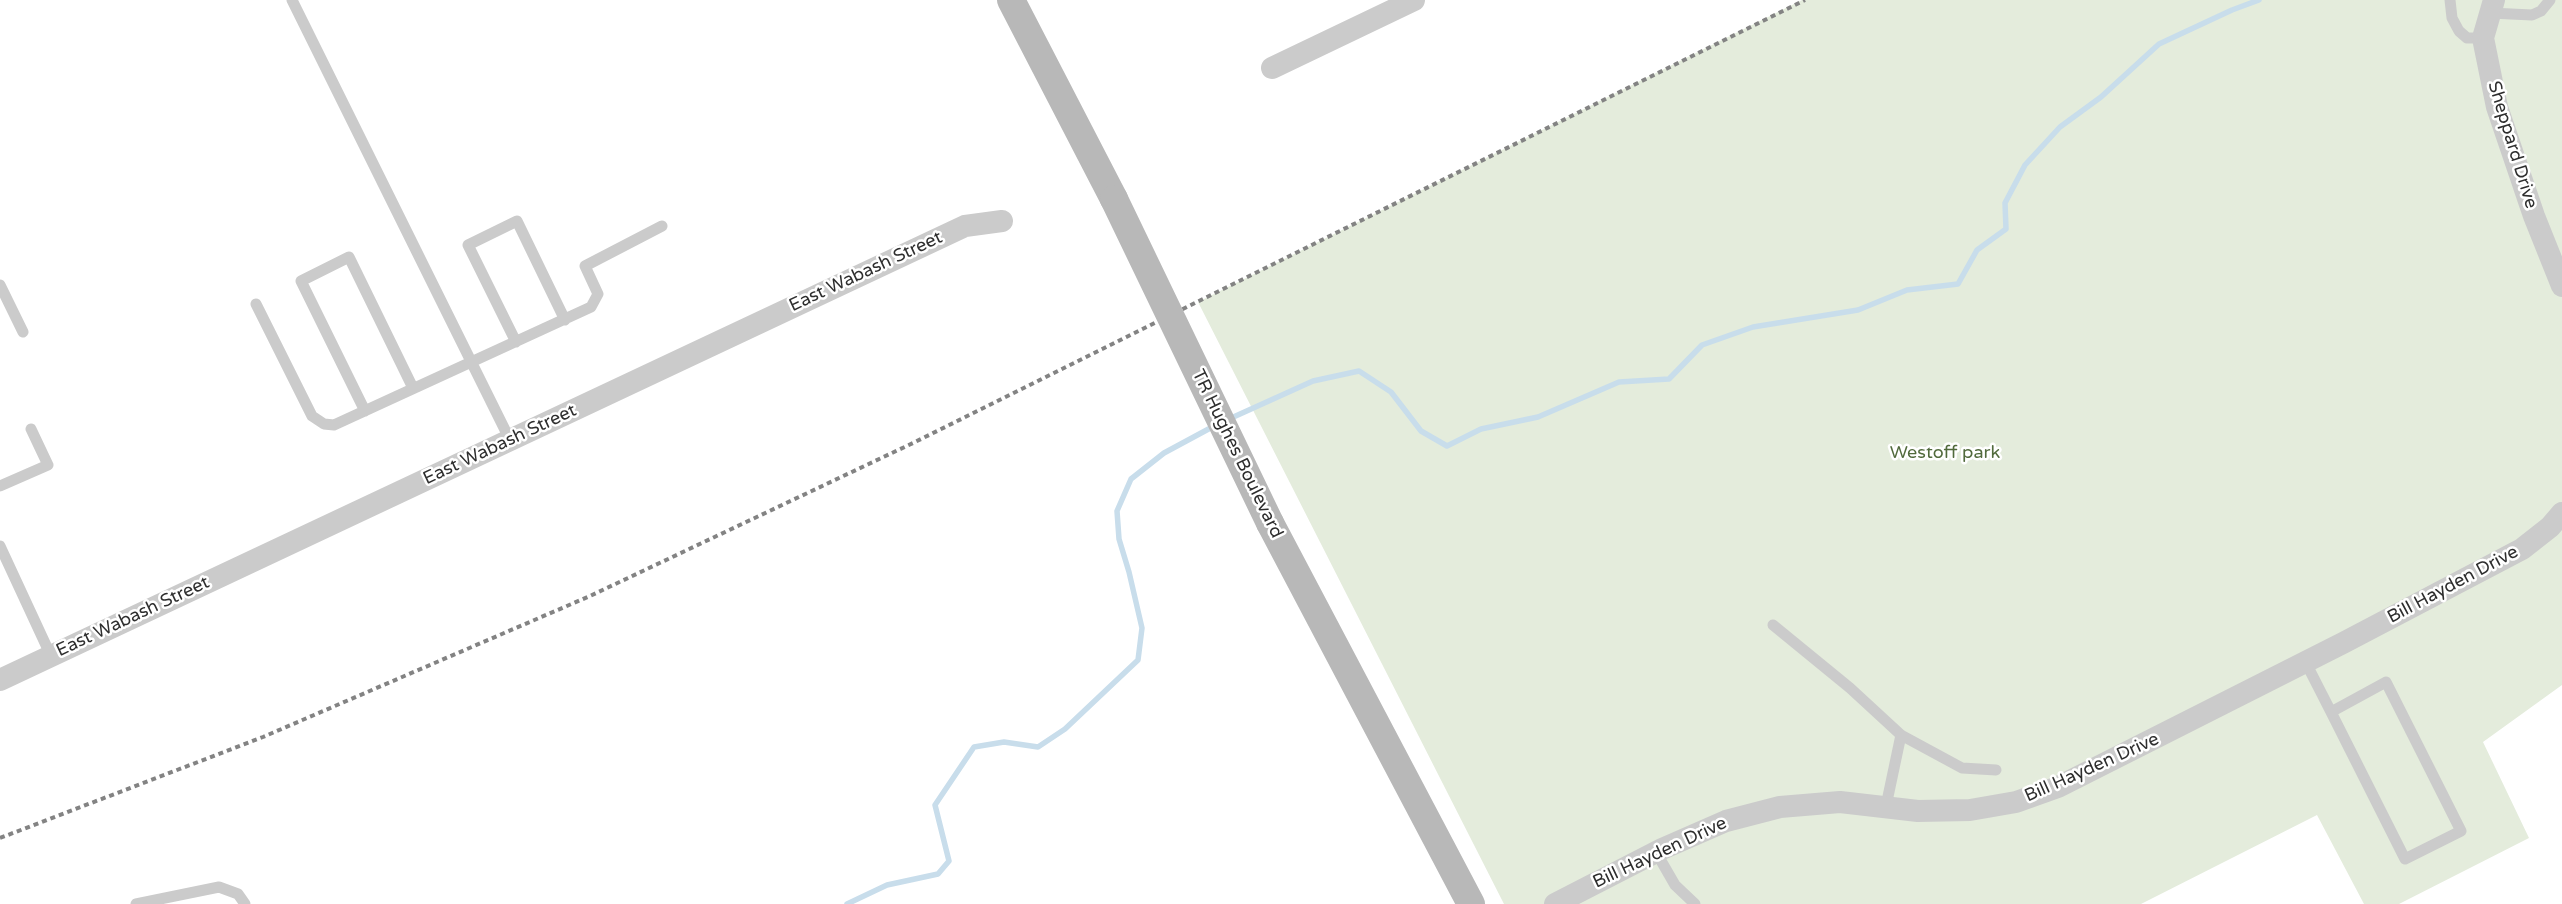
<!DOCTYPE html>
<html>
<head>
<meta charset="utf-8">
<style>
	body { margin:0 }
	canvas { display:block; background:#fff }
</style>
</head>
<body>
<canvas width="2562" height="904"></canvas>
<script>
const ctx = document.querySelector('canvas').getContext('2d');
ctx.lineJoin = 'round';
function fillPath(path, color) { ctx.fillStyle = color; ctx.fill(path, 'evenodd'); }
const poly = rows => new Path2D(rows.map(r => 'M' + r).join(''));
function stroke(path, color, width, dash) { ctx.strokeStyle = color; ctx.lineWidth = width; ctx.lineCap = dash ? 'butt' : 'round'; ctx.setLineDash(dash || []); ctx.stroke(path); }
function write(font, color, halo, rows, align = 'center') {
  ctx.font = font + ' "Varela Round",sans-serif'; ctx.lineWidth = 5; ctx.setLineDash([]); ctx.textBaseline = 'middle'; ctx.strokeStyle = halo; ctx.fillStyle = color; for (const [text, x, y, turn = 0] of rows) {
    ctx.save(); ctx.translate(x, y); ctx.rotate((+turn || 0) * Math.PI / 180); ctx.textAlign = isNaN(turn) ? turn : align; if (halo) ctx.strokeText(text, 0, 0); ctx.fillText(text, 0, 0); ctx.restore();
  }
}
fillPath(poly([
	[1802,0,2562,0,2562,685,2483,742,2529,838,2399,904,2364,904,2317,815,2141,904,1504,904,1198,302]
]), '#e4ecdc');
stroke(poly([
	[1229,419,1313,381,1359,371,1391,392,1421,431,1447,446,1481,429,1538,417,1619,382,1669,379,1702,345,1753,327,1858,310,1907,290,1958,284,1977,250,2006,229,2005,203,2025,165,2060,127,2101,97,2159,44,2232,10,2259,0],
	[847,904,887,885,938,874,949,861,935,805,974,747,1004,742,1038,747,1065,729,1138,660,1142,628,1129,572,1119,539,1117,511,1131,479,1164,453,1216,425]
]), '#c8ddeb', 5.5);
stroke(poly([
	[292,0,510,440],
	[2450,0,2452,18,2459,31,2467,38,2483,38],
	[2490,13,2532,15,2541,11,2550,0],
	[0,285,23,332],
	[256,304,312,416,324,424,334,425,591,307,598,294,585,266,662,226],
	[516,342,468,245,517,221,565,320],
	[365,411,301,281,349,257,413,388],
	[0,486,48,465,31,429],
	[0,546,51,656],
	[1773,625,1850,688,1901,735,1962,768,1996,770],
	[2306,663,2331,712,2405,859,2461,831,2386,682,2331,712],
	[1886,806,1901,735],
	[1656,852,1675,885,1695,904],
	[136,904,219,887,238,894,245,904]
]), '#cbcbcb', 11);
stroke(poly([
	[2494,0,2483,38,2497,107,2534,216,2562,286],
	[1272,68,1414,0],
	[0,680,965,226,1002,221],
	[1555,904,1662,849,1726,821,1780,807,1840,802,1918,811,1970,810,2016,802,2058,787,2343,643,2522,549,2550,527,2562,513]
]), '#cbcbcb', 22);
stroke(poly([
	[1011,0,1114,199],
	[1270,523,1471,904]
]), '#b8b8b8', 28);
stroke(poly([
	[0,838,263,737,590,596,913,443,1805,0]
]), '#838383', 4, [5, 4]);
stroke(poly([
	[1114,199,1270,523]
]), '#b8b8b8', 28);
write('18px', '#2e2e2e', '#fff', [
	["Sheppard Drive",2512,145,73],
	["East Wabash Street",866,272,-25],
	["East Wabash Street",500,445,-25],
	["TR Hughes Boulevard",1237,454,64],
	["Bill Hayden Drive",2453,585,-28],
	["East Wabash Street",133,617,-25],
	["Bill Hayden Drive",2092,768,-24],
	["Bill Hayden Drive",1660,853,-25]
]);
write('18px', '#516a3c', '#fff', [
	["Westoff park",1945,453]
]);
</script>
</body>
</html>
